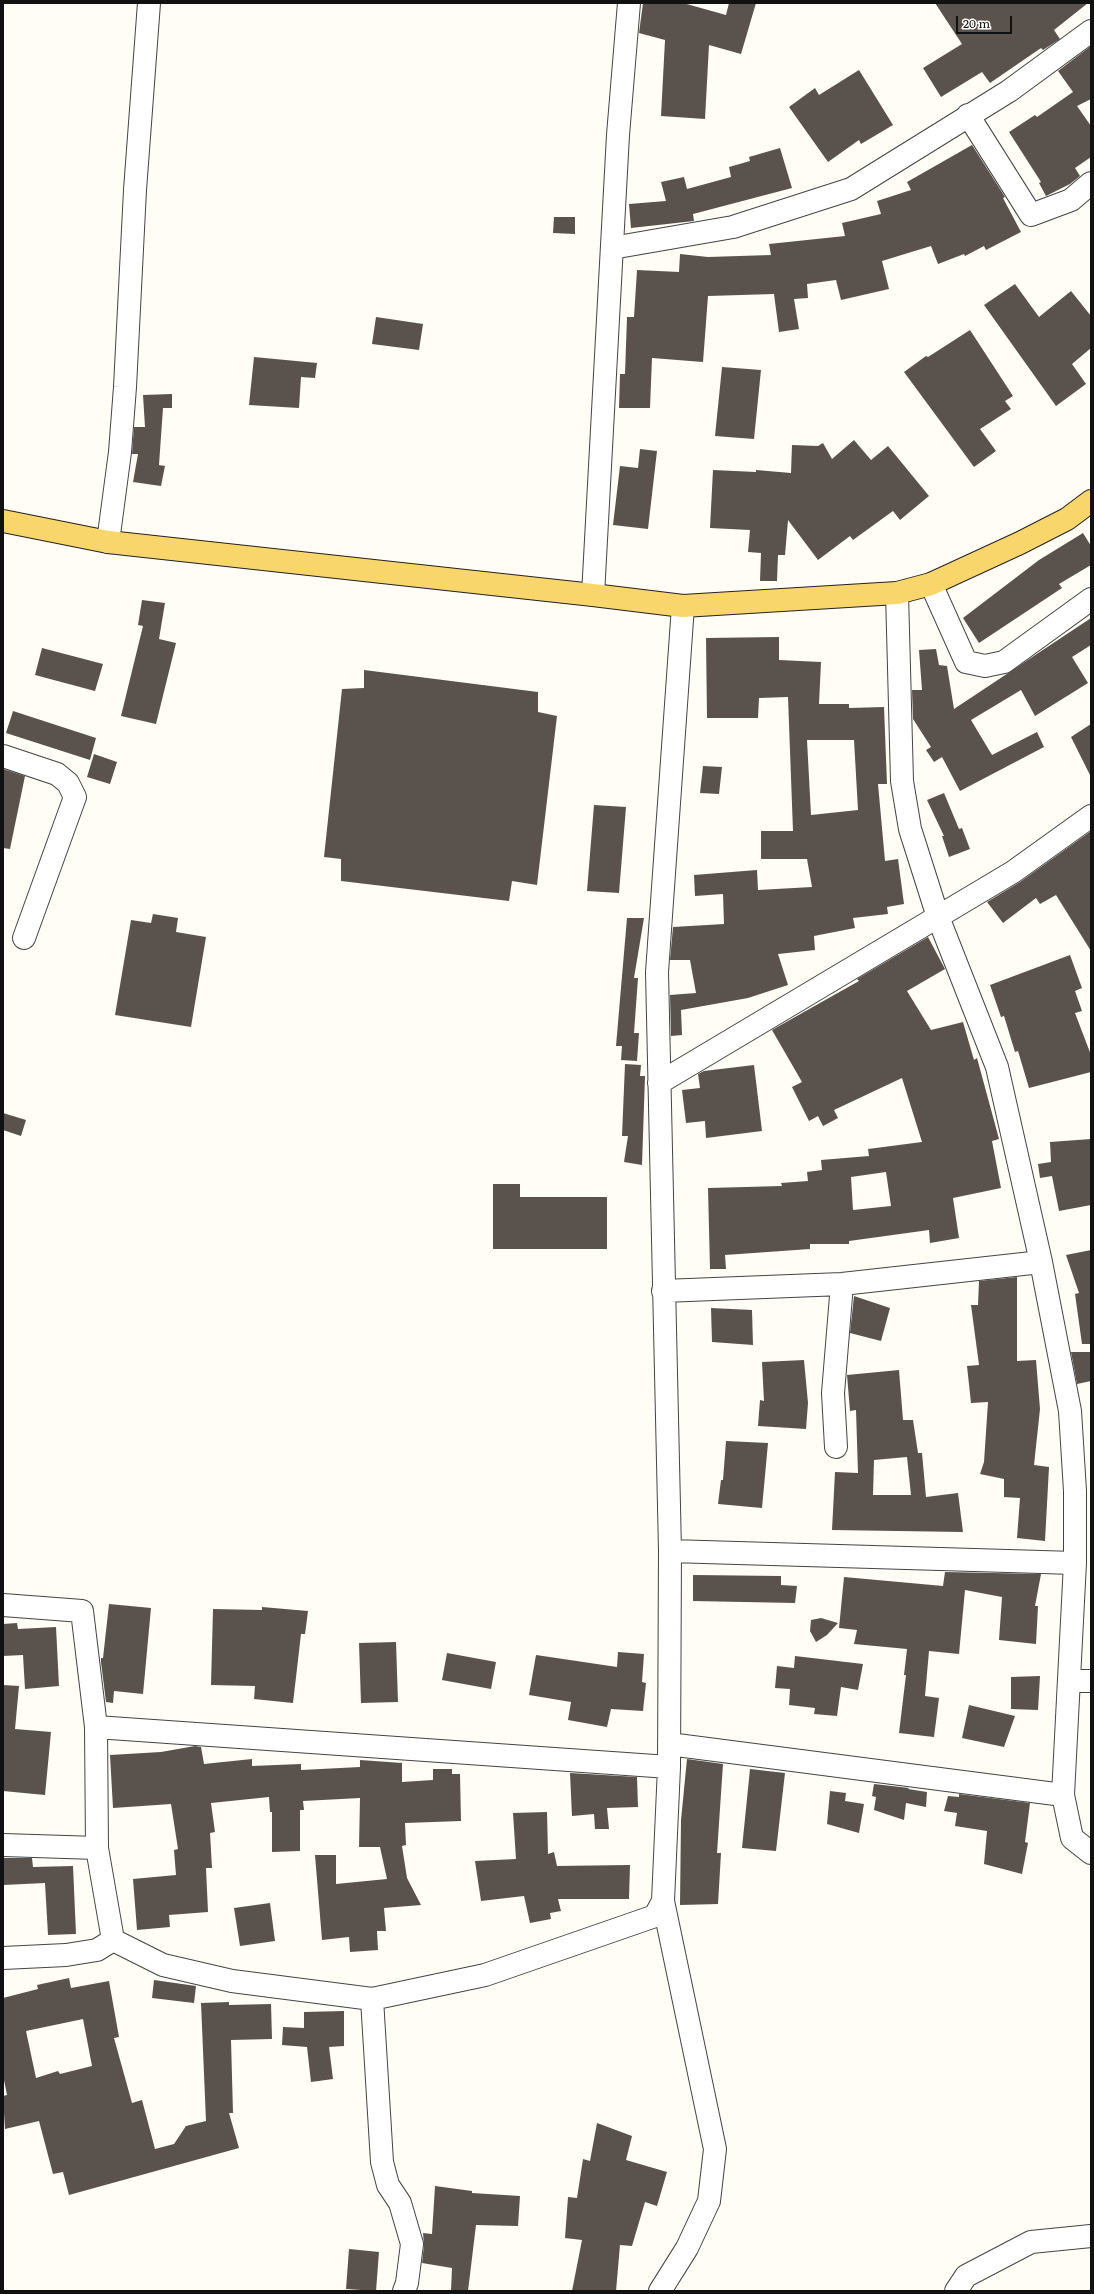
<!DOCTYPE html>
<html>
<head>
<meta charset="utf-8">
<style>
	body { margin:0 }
	#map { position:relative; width:1094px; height:2294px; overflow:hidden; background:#fffdf5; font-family:Literata,serif }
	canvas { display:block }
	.frame { position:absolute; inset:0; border:4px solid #111; pointer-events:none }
	.scale { position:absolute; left:956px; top:16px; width:56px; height:18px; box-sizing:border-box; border:2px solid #111; border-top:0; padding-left:5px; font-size:12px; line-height:14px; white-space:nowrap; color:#111; -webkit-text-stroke:3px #fff; paint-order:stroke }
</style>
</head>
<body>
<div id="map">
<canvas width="1094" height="2294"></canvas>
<div class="frame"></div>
<div class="scale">20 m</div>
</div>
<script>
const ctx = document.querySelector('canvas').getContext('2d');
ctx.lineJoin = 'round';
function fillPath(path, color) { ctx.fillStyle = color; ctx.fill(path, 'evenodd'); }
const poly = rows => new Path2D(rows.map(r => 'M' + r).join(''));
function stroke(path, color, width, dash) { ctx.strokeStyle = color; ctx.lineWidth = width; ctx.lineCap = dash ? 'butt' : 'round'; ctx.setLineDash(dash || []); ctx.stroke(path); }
fillPath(poly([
	[643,3,683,3,726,15,729,3,756,3,741,54,709,45,705,119,661,116,665,40,639,33],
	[935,3,1088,3,1054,30,1060,39,1043,50,1041,48,990,83,982,72,941,97,923,68,962,44],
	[1091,46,1091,99,1077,106,1091,126,1091,157,1075,168,1080,176,1070,184,1046,196,1039,183,1041,182,1009,132,1035,115,1037,117,1073,92,1058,71],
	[859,70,893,125,861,144,859,140,828,162,789,107,815,88,819,95],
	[972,145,1005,197,1003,198,1021,232,986,250,984,246,965,256,964,254,938,264,931,246,882,261,889,289,841,300,836,280,807,284,808,298,794,299,799,329,779,332,774,294,708,296,703,362,652,358,650,408,619,408,620,374,625,374,627,317,634,317,637,270,679,272,680,254,708,257,771,255,769,244,845,236,842,223,881,214,877,201,911,190,907,182],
	[780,148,792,188,693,214,694,221,631,228,629,204,666,201,661,182,684,177,687,189,731,177,729,167,750,161,749,157],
	[554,217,575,217,575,234,553,233],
	[1015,284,1039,317,1071,291,1091,316,1091,348,1072,364,1086,384,1056,406,984,305],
	[376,317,423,324,419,350,372,344],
	[970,330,1013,396,1005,401,1011,409,980,429,996,451,974,467,904,372,926,356,928,357],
	[254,357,317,363,315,378,301,377,299,408,249,405],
	[722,367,761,370,754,439,715,436],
	[172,394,172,408,163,408,159,465,165,466,161,486,133,482,138,454,132,454,134,427,145,427,143,395],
	[854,440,871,460,888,446,929,496,900,520,893,511,853,540,850,536,818,560,788,520,785,555,778,555,777,581,760,581,761,553,748,552,750,530,710,528,713,470,756,472,756,470,791,473,792,445,818,446,823,443,832,459],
	[640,449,657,451,648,529,613,525,620,466,638,468],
	[1083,533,1091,546,1091,565,1059,584,1062,588,979,643,963,618,1039,560],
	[142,600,165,603,159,639,176,643,156,724,121,716,143,626,138,625],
	[1091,618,1091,645,1072,657,1088,683,1035,716,1021,690,971,720,992,755,1037,732,1044,747,960,791,942,757,934,762,926,750,931,747,913,719,912,690,922,690,919,650,936,649,939,665,947,666,954,709],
	[779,637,779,660,821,662,819,704,849,704,849,708,884,707,887,784,878,784,885,861,898,859,904,904,887,907,888,914,853,918,855,928,814,936,815,950,778,954,788,985,748,998,681,1010,682,1035,671,1036,670,995,696,993,690,960,670,960,673,927,724,924,723,894,695,896,694,875,757,870,758,890,812,887,807,859,761,859,761,831,793,831,788,697,759,698,758,718,707,718,706,638],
	[807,740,854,740,858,810,811,815],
	[42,648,103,664,95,691,35,675],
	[364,670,538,692,538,712,557,716,537,885,512,881,509,901,341,881,341,859,324,857,342,689,364,688],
	[13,711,96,738,90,760,6,733],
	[1091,724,1091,777,1071,737],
	[94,754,117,762,110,784,87,777],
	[703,766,722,767,719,794,700,793],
	[3,769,25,776,10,849,3,848],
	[944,793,959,829,962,828,970,849,949,857,942,836,944,836,927,800],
	[594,805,626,807,619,893,587,891],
	[1091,831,1091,951,1056,895,1040,904,1036,898,1003,923,987,902,1020,882],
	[153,914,178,918,176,932,206,937,191,1027,115,1015,131,920,151,923],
	[627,918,644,918,634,978,638,978,634,1033,639,1033,637,1061,621,1060,622,1046,616,1046],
	[928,937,945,969,907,991,931,1030,963,1022,974,1060,977,1058,999,1139,992,1141,1001,1188,953,1198,959,1238,930,1243,929,1230,849,1241,849,1244,810,1244,810,1249,725,1255,726,1269,710,1269,708,1188,782,1186,781,1183,808,1181,807,1172,822,1170,821,1160,869,1156,868,1149,922,1142,902,1078,834,1110,838,1118,823,1126,818,1116,809,1121,792,1087,802,1082,772,1030,859,981,857,979],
	[886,1172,891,1206,853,1210,851,1177],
	[1070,955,1082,988,1075,991,1082,1011,1075,1013,1091,1055,1091,1072,1029,1088,1018,1051,1015,1052,1004,1016,1001,1017,990,985],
	[625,1064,641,1065,640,1076,645,1076,642,1165,624,1162,628,1136,622,1136],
	[754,1065,762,1131,706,1138,705,1121,686,1123,682,1090,700,1088,698,1074,704,1071],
	[3,1113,26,1120,21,1136,3,1130],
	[1091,1139,1091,1205,1059,1211,1052,1176,1040,1178,1038,1164,1051,1162,1050,1142],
	[493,1184,520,1184,520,1197,607,1197,607,1249,493,1249],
	[1091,1250,1091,1344,1082,1344,1075,1294,1079,1293,1066,1255],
	[1017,1277,1017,1361,1036,1360,1040,1409,1034,1465,1049,1467,1045,1541,1017,1538,1020,1498,1004,1497,1004,1479,980,1474,984,1462,988,1402,971,1403,967,1366,979,1365,971,1305,978,1305,979,1281],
	[854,1296,890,1308,881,1341,850,1333],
	[711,1308,752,1310,753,1345,712,1342],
	[1071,1352,1091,1352,1091,1381,1077,1384],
	[804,1360,808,1403,806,1429,758,1426,760,1400,764,1401,762,1362],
	[899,1370,903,1420,913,1420,918,1453,922,1453,926,1497,958,1493,963,1532,832,1530,835,1472,858,1473,856,1410,850,1411,847,1375],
	[907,1457,911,1495,873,1495,874,1460],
	[726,1441,768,1443,762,1508,718,1504,721,1480,723,1480],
	[945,1572,1041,1574,1035,1606,1038,1606,1036,1644,999,1640,1002,1597,965,1590,959,1654,929,1651,925,1696,939,1698,934,1737,899,1733,906,1675,904,1675,907,1649,854,1644,857,1630,839,1628,844,1577,943,1586],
	[693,1575,781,1576,781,1585,797,1586,795,1603,693,1601],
	[109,1604,151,1608,143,1694,114,1691,113,1703,106,1702,101,1662,101,1658,103,1658],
	[262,1607,308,1611,305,1634,301,1634,293,1703,254,1699,255,1686,211,1685,213,1609,262,1610],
	[821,1618,838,1623,827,1635,816,1642,810,1631,811,1620],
	[17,1623,18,1629,56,1627,59,1686,25,1689,23,1655,3,1656,3,1624],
	[396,1642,398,1702,361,1703,359,1643],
	[618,1652,644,1654,642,1682,646,1683,643,1711,611,1709,607,1727,568,1720,571,1702,529,1695,536,1655,617,1667],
	[447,1653,496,1662,491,1689,442,1680],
	[795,1656,863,1664,858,1690,841,1687,837,1716,814,1714,815,1708,789,1705,790,1689,775,1688,777,1666,794,1668],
	[1040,1676,1038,1710,1011,1709,1011,1677],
	[3,1685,19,1686,15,1729,51,1732,45,1795,3,1791],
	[969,1705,1015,1716,1004,1747,962,1738],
	[195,1746,201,1747,204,1764,252,1759,252,1766,301,1764,301,1770,360,1767,360,1760,402,1763,402,1782,433,1780,433,1769,452,1769,452,1774,460,1774,461,1821,405,1823,406,1845,402,1846,407,1878,421,1905,384,1908,386,1931,377,1931,378,1950,350,1952,349,1937,322,1940,315,1855,336,1855,336,1884,387,1879,380,1847,359,1847,360,1798,303,1801,304,1810,300,1810,300,1851,272,1852,272,1812,270,1812,269,1797,211,1803,215,1832,210,1833,212,1868,206,1868,208,1912,169,1915,170,1927,137,1930,133,1879,176,1875,174,1850,178,1849,171,1804,113,1808,110,1755,161,1752],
	[687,1759,723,1764,717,1853,721,1853,718,1904,680,1905,681,1820],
	[750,1769,785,1773,776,1851,742,1848],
	[570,1773,637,1777,638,1807,607,1808,609,1829,595,1829,594,1814,572,1816],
	[874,1784,909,1788,908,1789,927,1792,926,1807,906,1803,904,1820,874,1810,876,1797,872,1796],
	[830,1791,846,1793,845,1801,864,1804,859,1833,827,1824],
	[959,1794,1030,1803,1025,1842,1028,1843,1022,1874,984,1864,987,1831,955,1826,957,1813,944,1811,948,1796,959,1797],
	[547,1812,548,1854,554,1852,557,1866,630,1865,629,1899,558,1899,561,1911,550,1913,551,1919,530,1923,524,1896,481,1901,475,1861,516,1859,513,1813],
	[3,1858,32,1858,33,1867,73,1866,76,1934,48,1935,45,1883,3,1885],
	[270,1903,275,1941,240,1946,234,1908],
	[69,1978,71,1988,109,1981,119,2037,114,2038,132,2103,142,2100,155,2149,174,2144,186,2126,206,2121,201,2003,229,2002,229,2005,271,2004,272,2039,231,2040,233,2113,229,2113,239,2148,69,2195,63,2172,53,2174,39,2121,5,2129,3,2096,7,2095,3,2075,3,1998,38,1989,37,1985],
	[83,2019,92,2066,60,2074,58,2071,36,2078,26,2031],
	[154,1980,196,1986,194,2003,152,1998],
	[344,2011,344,2046,329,2047,333,2079,311,2082,307,2047,282,2045,283,2027,304,2028,304,2012],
	[597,2123,632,2136,626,2160,667,2172,657,2206,645,2202,632,2246,620,2245,616,2291,572,2291,582,2240,565,2238,568,2197,577,2198,583,2159,590,2161],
	[435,2186,472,2191,472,2193,520,2196,518,2226,476,2225,468,2291,451,2291,452,2268,422,2263,424,2245,423,2233,432,2234],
	[349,2249,379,2252,376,2291,346,2289]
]), '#5a524d');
const minor = poly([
	[968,115,1031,215,1071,200,1091,183],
	[612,248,733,227,851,189,1009,91,1091,31],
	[108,542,120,452,125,387,135,190,149,3],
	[931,584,966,662,985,666,1004,662,1091,599],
	[897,593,902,781,910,829,938,917,997,1067,1041,1262,1070,1411,1075,1491,1075,1563,1063,1795,1072,1838,1091,1853],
	[593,595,618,135,629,3],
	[3,756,57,774,68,783,75,797,24,938],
	[659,1083,1013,872,1091,816],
	[663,1291,842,1284,1041,1262],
	[836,1447,833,1393,842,1284],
	[670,1551,1075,1563],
	[3,1605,82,1611,96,1727,97,1848,113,1940,163,1965,232,1981,372,1999,485,1975,655,1916,663,1901,669,1767,670,1551,657,972,683,606],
	[1069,1681,1091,1681],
	[96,1727,669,1767],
	[669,1744,1063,1795],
	[3,1845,97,1848],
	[3,1958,66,1955,97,1950,113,1940],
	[372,1999,382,2162,388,2185,400,2203,412,2244,407,2283,404,2291],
	[660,2291,687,2248,709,2201,715,2149,663,1901],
	[956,2291,966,2276,1031,2242,1091,2236]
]);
const major = poly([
	[3,521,108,542,593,595,683,606,897,593,931,584,1020,543,1067,519,1091,501]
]);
stroke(minor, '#444', 24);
stroke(major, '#222', 24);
stroke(minor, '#fff', 22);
stroke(major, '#f9d66b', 22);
</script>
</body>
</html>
